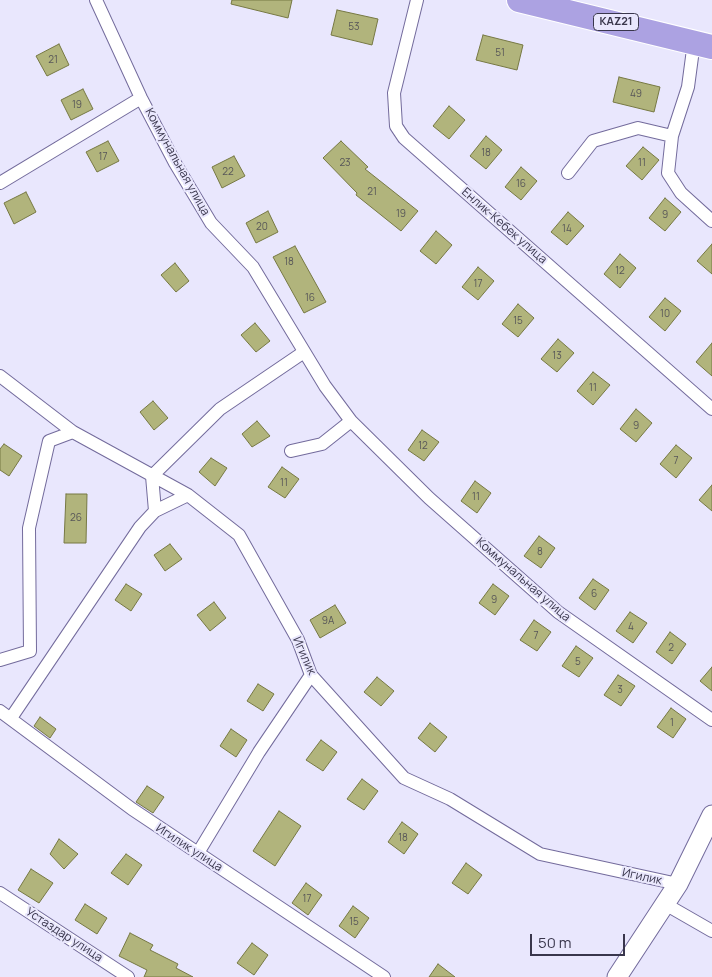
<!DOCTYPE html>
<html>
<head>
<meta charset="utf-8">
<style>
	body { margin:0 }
	#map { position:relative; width:712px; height:977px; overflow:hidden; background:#e9e7fd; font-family:Manrope,sans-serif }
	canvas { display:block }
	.scale { position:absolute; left:530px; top:934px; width:95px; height:22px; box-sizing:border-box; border:2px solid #39364c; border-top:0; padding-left:6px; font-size:15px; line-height:18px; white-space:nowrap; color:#39364c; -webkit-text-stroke:4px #e9e7fd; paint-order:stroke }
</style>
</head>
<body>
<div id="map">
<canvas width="712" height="977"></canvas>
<div class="scale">50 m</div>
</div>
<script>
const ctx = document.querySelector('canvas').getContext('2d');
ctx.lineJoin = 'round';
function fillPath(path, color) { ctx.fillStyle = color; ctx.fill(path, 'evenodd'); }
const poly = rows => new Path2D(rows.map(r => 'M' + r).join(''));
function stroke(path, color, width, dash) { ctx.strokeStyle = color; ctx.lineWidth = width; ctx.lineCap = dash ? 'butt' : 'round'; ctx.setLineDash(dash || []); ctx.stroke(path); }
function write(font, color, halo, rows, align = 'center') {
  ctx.font = font + ' Manrope,sans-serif'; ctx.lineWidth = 4; ctx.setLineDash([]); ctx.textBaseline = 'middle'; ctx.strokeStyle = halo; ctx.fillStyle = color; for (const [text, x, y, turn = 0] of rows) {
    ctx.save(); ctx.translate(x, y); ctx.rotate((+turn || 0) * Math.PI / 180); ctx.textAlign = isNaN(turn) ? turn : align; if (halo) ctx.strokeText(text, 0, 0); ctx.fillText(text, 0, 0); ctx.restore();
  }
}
const building = poly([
	[232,0,292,0,288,18,231,4,232,0],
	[337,10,378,19,372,45,331,35,337,10],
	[483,35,523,45,517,70,476,60,483,35],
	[59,44,69,65,47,76,36,56,59,44],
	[619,77,660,87,654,112,613,102,619,77],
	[83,89,93,109,71,120,61,100,83,89],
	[449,106,465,120,449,139,433,126,449,106],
	[486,136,502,150,486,169,470,156,486,136],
	[108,141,119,161,97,172,86,152,108,141],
	[341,141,368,167,365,169,418,211,401,231,356,195,357,193,323,158,341,141],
	[643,147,659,160,642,180,626,166,643,147],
	[234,156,245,176,222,188,212,167,234,156],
	[521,167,537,181,521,200,505,187,521,167],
	[26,192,36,212,14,224,4,203,26,192],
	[665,198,681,212,665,231,649,218,665,198],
	[268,211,278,232,256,243,246,223,268,211],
	[568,212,584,226,567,245,551,232,568,212],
	[436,231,452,245,436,264,420,251,436,231],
	[712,244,712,274,697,261,712,244],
	[295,246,326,302,304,313,273,257,295,246],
	[620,254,636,268,620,288,604,274,620,254],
	[175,263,189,281,176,292,161,275,175,263],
	[478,267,494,281,478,300,462,287,478,267],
	[665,298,681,311,665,331,649,317,665,298],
	[518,304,534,318,518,337,502,324,518,304],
	[255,323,270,341,256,352,241,335,255,323],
	[558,339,574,353,557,372,541,359,558,339],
	[712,343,712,376,696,362,712,343],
	[593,372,610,385,593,405,577,391,593,372],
	[153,401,168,418,154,430,140,412,153,401],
	[636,409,652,423,636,442,620,429,636,409],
	[257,421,270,436,252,447,242,434,257,421],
	[422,430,439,442,424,461,408,450,422,430],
	[4,444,22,456,9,476,0,470,0,449,4,444],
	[676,445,692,458,676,478,660,464,676,445],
	[211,458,227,468,215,486,199,472,211,458],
	[282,467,299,479,285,498,268,487,282,467],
	[475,481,491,493,477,513,461,501,475,481],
	[712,485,712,511,699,500,712,485],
	[66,494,87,494,86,543,64,543,66,494],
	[539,536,555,548,541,568,524,556,539,536],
	[170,544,182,559,165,571,154,555,170,544],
	[593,579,609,590,595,610,579,598,593,579],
	[126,584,142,594,131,611,115,600,126,584],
	[493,584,509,596,495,615,479,603,493,584],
	[214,602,226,618,210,631,197,615,214,602],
	[335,605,346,623,320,638,310,620,335,605],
	[630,612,647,623,633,643,616,631,630,612],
	[534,620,551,632,537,651,520,640,534,620],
	[670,632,686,644,672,664,656,652,670,632],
	[576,646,593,658,579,677,562,666,576,646],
	[712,667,712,691,700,681,712,667],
	[618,675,635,686,621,706,604,695,618,675],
	[377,677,394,691,381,706,364,692,377,677],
	[258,684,274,694,263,711,247,701,258,684],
	[671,708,686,719,673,738,657,727,671,708],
	[40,717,56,729,50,738,34,726,40,717],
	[430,723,447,737,435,752,418,738,430,723],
	[231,729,247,740,236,757,220,746,231,729],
	[321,740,337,752,323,771,306,760,321,740],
	[362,779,378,791,364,810,347,799,362,779],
	[147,786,164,797,153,813,136,802,147,786],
	[279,811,301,826,275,866,253,851,279,811],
	[402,822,418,834,404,854,388,842,402,822],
	[59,839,78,854,64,869,50,854,59,839],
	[126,854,142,865,128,885,111,873,126,854],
	[466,863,482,875,468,894,452,883,466,863],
	[31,869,53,883,39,903,18,890,31,869],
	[306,883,322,895,308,915,292,903,306,883],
	[85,904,107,918,97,934,75,920,85,904],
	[353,906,369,918,355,938,339,926,353,906],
	[130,933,153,945,150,950,178,964,176,968,193,977,144,977,147,970,119,956,130,933],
	[252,943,268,955,254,975,237,963,252,943],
	[438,964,455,977,429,977,438,964]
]);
fillPath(building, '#b1b47c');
stroke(building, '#767843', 1);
const street = poly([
	[96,0,141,98,175,163,211,223,253,267,325,386,351,421,429,498,558,612,712,720],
	[417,0,394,93,396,126,404,138,712,409],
	[694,42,688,87,672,136,668,173,681,193,712,221],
	[568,173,593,141,638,128,672,136],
	[0,183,141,98],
	[0,376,73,432,188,495,239,535,298,640,311,675,404,778,450,799,540,854,678,884],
	[291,451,322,444,351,421],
	[155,511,152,476,220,409,304,352],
	[0,660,30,651,29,528,49,441,73,432],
	[0,711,132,809,384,977],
	[11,718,140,527,155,511,188,495],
	[198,853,259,752,311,675],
	[0,893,128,977],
	[665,904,712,931]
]);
const secondary = poly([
	[617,977,678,884,712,815]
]);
const highway = poly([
	[519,0,712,47]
]);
stroke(street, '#736b9c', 14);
stroke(secondary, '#736b9c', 21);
stroke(highway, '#fff', 26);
stroke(street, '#fff', 12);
stroke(secondary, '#fff', 19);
stroke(highway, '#aca2e2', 24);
write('10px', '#575658', null, [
	["53",354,27],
	["51",500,53],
	["21",53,60],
	["49",636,94],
	["19",77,105],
	["18",486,153],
	["17",103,157],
	["23",345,163],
	["11",642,163],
	["22",228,172],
	["16",521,184],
	["21",372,192],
	["19",401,214],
	["9",665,215],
	["20",262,227],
	["14",567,229],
	["18",289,262],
	["12",620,271],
	["17",478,284],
	["16",310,298],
	["10",665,314],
	["15",518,321],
	["13",557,356],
	["11",593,388],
	["9",636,426],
	["12",423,446],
	["7",676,461],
	["11",284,483],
	["11",476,497],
	["26",76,518],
	["8",540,552],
	["6",594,594],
	["9",494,600],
	["9А",328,621],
	["4",631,627],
	["7",536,636],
	["2",671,648],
	["5",578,662],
	["3",620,690],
	["1",672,723],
	["18",403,838],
	["17",307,899],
	["15",354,922]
]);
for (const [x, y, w] of [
	[616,22,45]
]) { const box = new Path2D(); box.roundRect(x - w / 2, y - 8.5, w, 17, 4); ctx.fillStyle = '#e9e7fd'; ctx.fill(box); stroke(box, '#39364c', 1); }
write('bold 11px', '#39364c', null, [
	["KAZ21",616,22]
]);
write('12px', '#39364c', '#e9e7fd', [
	["Коммунальная улица",177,162,61],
	["Енлик-Кебек улица",504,226,41],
	["Коммунальная улица",523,580,41],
	["Игилик",304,656,66],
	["Игилик улица",189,848,33],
	["Игилик",642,877,12],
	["Устаздар улица",64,935,33]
]);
</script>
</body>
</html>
